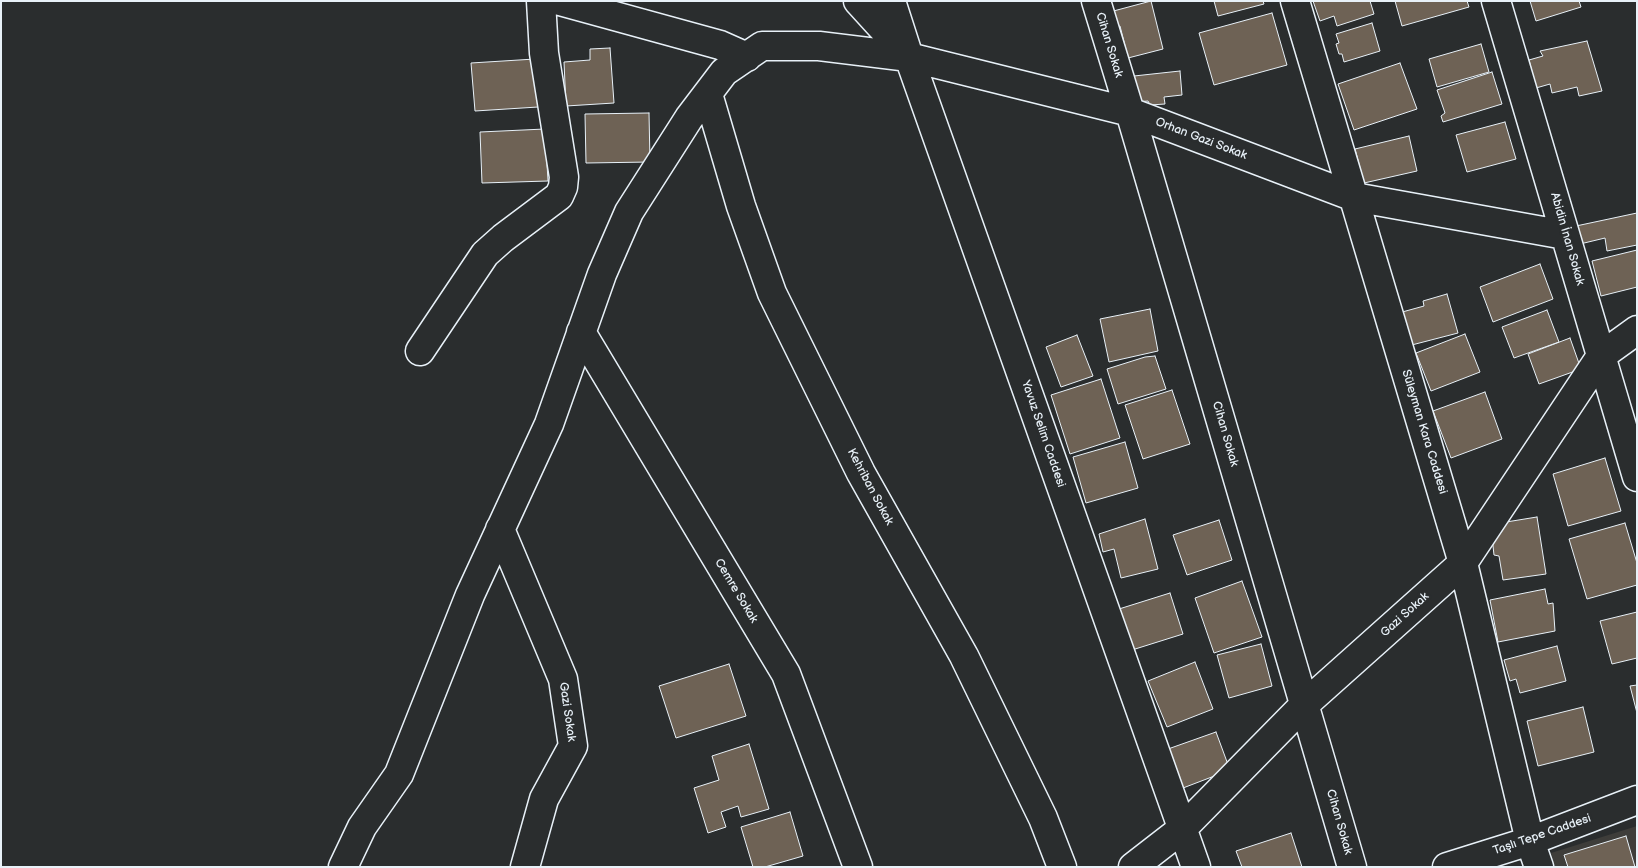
<!DOCTYPE html>
<html>
<head>
<meta charset="utf-8">
<style>
	body { margin:0 }
	#map { position:relative; width:1638px; height:868px; overflow:hidden; background:#2a2d2e; font-family:"Balsamiq Sans",sans-serif }
	canvas { display:block }
	.frame { position:absolute; inset:0; border:2px solid #e8f1f8; pointer-events:none }
</style>
</head>
<body>
<div id="map">
<canvas width="1638" height="868"></canvas>
<div class="frame"></div>
</div>
<script>
const ctx = document.querySelector('canvas').getContext('2d');
ctx.lineJoin = 'round';
function fillPath(path, color) { ctx.fillStyle = color; ctx.fill(path, 'evenodd'); }
const poly = rows => new Path2D(rows.map(r => 'M' + r).join(''));
function stroke(path, color, width, dash) { ctx.strokeStyle = color; ctx.lineWidth = width; ctx.lineCap = dash ? 'butt' : 'round'; ctx.setLineDash(dash || []); ctx.stroke(path); }
function write(font, color, halo, rows, align = 'center') {
  ctx.font = font + ' "Balsamiq Sans",sans-serif'; ctx.lineWidth = 5; ctx.setLineDash([]); ctx.textBaseline = 'middle'; ctx.strokeStyle = halo; ctx.fillStyle = color; for (const [text, x, y, turn = 0] of rows) {
    ctx.save(); ctx.translate(x, y); ctx.rotate((+turn || 0) * Math.PI / 180); ctx.textAlign = isNaN(turn) ? turn : align; if (halo) ctx.strokeText(text, 0, 0); ctx.fillText(text, 0, 0); ctx.restore();
  }
}
fillPath(poly([
	[1637,826,1637,867,1555,867,1551,853]
]), '#3e3d3a');
const building = poly([
	[1151,1,1163,49,1128,58,1120,26,1110,29,1106,13,1151,1],
	[1214,1,1263,1,1264,4,1218,16,1214,1],
	[1313,1,1370,1,1374,14,1337,26,1334,16,1320,21,1313,1],
	[1395,1,1467,1,1469,7,1402,26,1395,1],
	[1530,1,1579,1,1581,7,1536,21,1530,1],
	[1272,13,1287,65,1214,85,1199,33,1272,13],
	[1372,23,1380,51,1344,62,1342,54,1339,54,1336,44,1339,43,1336,34,1372,23],
	[1587,41,1602,91,1579,96,1577,87,1552,93,1550,84,1536,88,1529,60,1543,56,1540,51,1587,41],
	[1481,44,1489,72,1437,87,1429,59,1481,44],
	[610,48,614,103,566,106,564,62,590,60,590,49,610,48],
	[535,59,538,107,475,111,471,63,535,59],
	[1400,63,1417,109,1354,130,1338,84,1400,63],
	[1180,71,1182,95,1164,97,1165,104,1150,105,1148,101,1137,102,1134,76,1180,71],
	[1492,72,1502,104,1443,122,1441,116,1445,113,1437,90,1492,72],
	[649,113,650,162,586,163,585,114,649,113],
	[1505,122,1516,159,1467,172,1456,135,1505,122],
	[545,129,548,181,482,183,480,132,545,129],
	[1409,136,1417,171,1364,183,1355,149,1409,136],
	[1637,213,1637,245,1607,251,1605,238,1580,244,1576,226,1637,213],
	[1637,250,1637,287,1601,296,1592,261,1637,250],
	[1540,264,1553,299,1493,322,1480,287,1540,264],
	[1447,294,1458,333,1404,347,1395,314,1424,306,1423,301,1447,294],
	[1150,309,1158,351,1109,362,1100,319,1150,309],
	[1547,310,1559,342,1514,358,1502,327,1547,310],
	[1465,334,1480,372,1431,391,1416,353,1465,334],
	[1077,335,1093,376,1061,387,1046,347,1077,335],
	[1570,338,1581,369,1539,384,1528,354,1570,338],
	[1155,356,1166,389,1118,404,1107,369,1145,357,1155,356],
	[1101,379,1120,438,1070,454,1051,395,1101,379],
	[1172,390,1190,444,1143,459,1125,405,1172,390],
	[1485,392,1502,439,1451,458,1433,411,1485,392],
	[1125,442,1138,488,1086,503,1073,457,1125,442],
	[1605,458,1621,511,1568,526,1553,474,1605,458],
	[1537,517,1546,574,1503,580,1499,556,1494,555,1492,537,1494,524,1537,517],
	[1145,519,1158,569,1121,578,1114,549,1103,552,1099,534,1145,519],
	[1219,520,1232,560,1187,575,1173,535,1219,520],
	[1625,523,1637,563,1637,585,1587,599,1569,539,1625,523],
	[1242,581,1262,637,1214,653,1195,598,1242,581],
	[1545,589,1548,604,1553,603,1555,631,1498,642,1490,600,1545,589],
	[1170,593,1183,634,1132,650,1119,609,1170,593],
	[1637,612,1637,658,1612,664,1600,621,1637,612],
	[1261,644,1272,686,1229,698,1217,655,1261,644],
	[1557,646,1566,681,1520,693,1516,679,1510,681,1504,660,1557,646],
	[1195,662,1213,709,1167,727,1148,681,1195,662],
	[729,664,746,716,676,738,659,686,729,664],
	[1637,685,1637,713,1630,686,1637,685],
	[1583,707,1594,752,1538,766,1527,721,1583,707],
	[1216,732,1230,770,1183,788,1168,749,1216,732],
	[749,744,769,809,741,817,738,806,721,812,726,827,708,833,694,788,719,780,712,756,749,744],
	[790,812,803,856,765,867,753,867,741,827,790,812],
	[1291,833,1302,867,1242,867,1236,851,1291,833],
	[1626,836,1635,867,1568,867,1564,855,1626,836]
]);
fillPath(building, '#6e6255');
stroke(building, '#e8f1f8', 1);
const minor = poly([
	[560,1,720,45,747,57],
	[858,1,909,57,1130,112,1354,197,1565,235],
	[891,1,909,57,1196,867],
	[1096,1,1130,112,1352,867],
	[1295,1,1463,563,1530,841,1539,867],
	[1496,1,1637,477],
	[708,94,741,206,772,293,861,473,964,656,1043,818,1062,867],
	[581,332,786,674,858,867],
	[420,351,485,254,503,238,559,196,563,187,564,177,544,53,541,1],
	[500,529,563,679,573,746,544,799,525,867],
	[343,867,362,827,399,774,470,595,549,424,602,274,629,212,689,118,724,72,762,46,819,46,909,57],
	[1133,867,1182,829,1304,705,1463,563,1601,356,1637,330],
	[1447,867,1530,841,1637,800]
]);
stroke(minor, '#e8f1f8', 31);
stroke(minor, '#2a2d2e', 28);
write('12px', '#e8f1f8', '#2a2d2e', [
	["Cihan Sokak",1109,45,73],
	["Orhan Gazi Sokak",1201,139,21],
	["Abidin İnan Sokak",1567,239,74],
	["Süleyman Kara Caddesi",1424,432,73],
	["Yavuz Selim Caddesi",1043,434,71],
	["Cihan Sokak",1225,434,74],
	["Kehriban Sokak",870,487,62],
	["Cemre Sokak",736,591,59],
	["Gazi Sokak",1405,615,-42],
	["Gazi Sokak",567,712,82],
	["Cihan Sokak",1339,822,74],
	["Taşlı Tepe Caddesi",1542,835,-19]
]);
</script>
</body>
</html>
